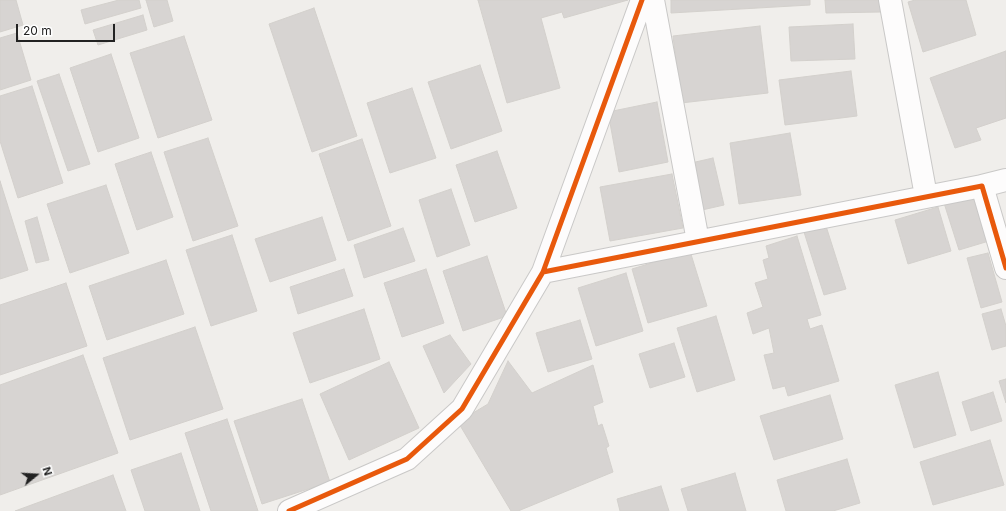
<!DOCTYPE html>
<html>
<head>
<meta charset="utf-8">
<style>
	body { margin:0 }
	#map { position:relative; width:1006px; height:511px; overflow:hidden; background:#f0eeeb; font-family:Inter,sans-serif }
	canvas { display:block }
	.north { position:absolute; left:16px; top:455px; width:40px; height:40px; -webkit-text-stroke:3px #fff; paint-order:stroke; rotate:72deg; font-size:11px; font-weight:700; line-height:16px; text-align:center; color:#222 }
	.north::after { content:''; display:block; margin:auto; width:14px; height:18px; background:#222; clip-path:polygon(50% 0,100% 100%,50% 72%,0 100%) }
	.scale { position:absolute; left:16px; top:24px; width:99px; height:18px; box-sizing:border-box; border:2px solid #222; border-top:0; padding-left:5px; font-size:12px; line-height:14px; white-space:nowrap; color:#222; -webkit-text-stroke:3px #fff; paint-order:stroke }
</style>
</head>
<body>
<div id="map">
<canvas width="1006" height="511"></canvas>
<div class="north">N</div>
<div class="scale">20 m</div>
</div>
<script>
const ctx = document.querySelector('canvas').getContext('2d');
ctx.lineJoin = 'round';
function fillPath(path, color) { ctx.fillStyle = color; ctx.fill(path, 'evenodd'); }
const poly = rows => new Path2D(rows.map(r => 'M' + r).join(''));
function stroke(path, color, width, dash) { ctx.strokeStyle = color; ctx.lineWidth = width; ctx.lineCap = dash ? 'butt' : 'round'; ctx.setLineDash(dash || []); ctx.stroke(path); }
const building = poly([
	[0,0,16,0,23,25,0,32,0,0],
	[119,0,139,0,141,8,85,24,81,10,119,0],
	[146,0,167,0,173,21,154,27,146,0],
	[478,0,628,0,564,18,562,12,541,18,560,88,507,103,478,0],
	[671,0,810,0,810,5,671,13,671,0],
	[825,0,881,0,881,12,826,13,825,0],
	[915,0,966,0,976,35,923,52,908,2,915,0],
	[314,8,357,136,312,152,269,24,314,8],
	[143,15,147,30,98,45,93,30,143,15],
	[853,24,855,59,791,61,789,27,853,24],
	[760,26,768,93,681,103,673,36,760,26],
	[17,33,31,80,0,90,0,38,17,33],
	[184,36,212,120,158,138,130,53,184,36],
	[1006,51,1006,118,976,128,981,140,955,148,930,78,1006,51],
	[111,54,139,138,98,152,70,68,111,54],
	[480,65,502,131,451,149,428,82,480,65],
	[851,71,857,116,785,125,779,80,851,71],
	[59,74,90,164,68,171,37,81,59,74],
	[32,86,63,183,18,198,0,141,0,96,32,86],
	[412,88,436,158,390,173,367,103,412,88],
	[657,102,668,162,619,172,608,112,657,102],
	[790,133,801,195,739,204,730,143,790,133],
	[208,138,238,226,193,241,164,152,208,138],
	[362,139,391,226,348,241,319,154,362,139],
	[497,151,517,208,475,222,456,165,497,151],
	[151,152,173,217,137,230,115,164,151,152],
	[713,158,724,205,702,210,691,163,713,158],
	[672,174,683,228,610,241,600,187,672,174],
	[0,181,28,270,0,279,0,181],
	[106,185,129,253,70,273,47,204,106,185],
	[451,189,470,245,437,257,419,200,451,189],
	[974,193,989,241,959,250,944,203,974,193],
	[938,207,951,251,908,264,895,220,938,207],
	[37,217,49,260,36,263,25,221,37,217],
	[322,217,336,260,270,282,255,239,322,217],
	[826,226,846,289,824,295,804,232,826,226],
	[403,228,415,261,364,278,354,245,403,228],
	[232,235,257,311,211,326,186,250,232,235],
	[797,236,821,315,807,319,810,329,822,325,839,381,788,396,785,386,773,389,764,355,774,353,769,328,753,334,747,313,763,307,755,283,768,279,763,260,769,258,766,246,797,236],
	[690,251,707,306,648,323,632,269,690,251],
	[988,253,1002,302,981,308,967,258,988,253],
	[487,256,507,316,463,331,443,271,487,256],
	[166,260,184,314,107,340,89,286,166,260],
	[344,269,353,296,298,314,290,287,344,269],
	[426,269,444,323,402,337,384,283,426,269],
	[626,273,643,331,596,346,578,288,626,273],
	[66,283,87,346,0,375,0,305,66,283],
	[364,309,380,359,310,383,293,333,364,309],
	[1001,309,1006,326,1006,346,992,350,982,314,1001,309],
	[716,316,735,380,697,392,677,328,716,316],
	[580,320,592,359,548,372,536,333,580,320],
	[195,327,223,409,130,440,103,358,195,327],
	[450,335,471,364,444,393,423,346,450,335],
	[674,343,685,377,650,388,639,354,674,343],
	[83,355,118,453,0,495,0,385,83,355],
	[508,361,532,393,593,365,603,402,593,406,598,426,602,424,609,446,606,448,613,472,518,511,511,511,458,422,488,404,508,361],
	[389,362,419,428,349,460,320,394,389,362],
	[938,372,956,435,914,448,895,385,938,372],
	[1006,379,1006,403,999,381,1006,379],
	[993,392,1002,421,971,431,962,402,993,392],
	[830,395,843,439,774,460,760,416,830,395],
	[302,399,330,482,262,504,234,421,302,399],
	[227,419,258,511,211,511,185,433,227,419],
	[990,440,1004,485,933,505,920,462,990,440],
	[181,453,200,511,145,511,131,470,181,453],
	[847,459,860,503,833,511,786,511,777,480,847,459],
	[735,473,746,511,688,511,681,489,735,473],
	[113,475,126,511,15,511,113,475],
	[661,486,669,511,620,511,617,499,661,486]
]);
fillPath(building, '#d7d4d2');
stroke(building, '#d3d0cc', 1);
const minor = poly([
	[653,0,698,241],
	[890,0,926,196],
	[982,186,1006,180],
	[543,272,982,186,1006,268],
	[289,511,407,459,462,409,543,272,642,0]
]);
stroke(minor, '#c9c8c7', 24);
stroke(minor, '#fdfcfc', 22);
stroke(poly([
	[543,272,982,186,1006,268],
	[289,511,407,459,462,409,543,272,642,0]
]), '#e8590c', 5);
</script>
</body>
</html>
